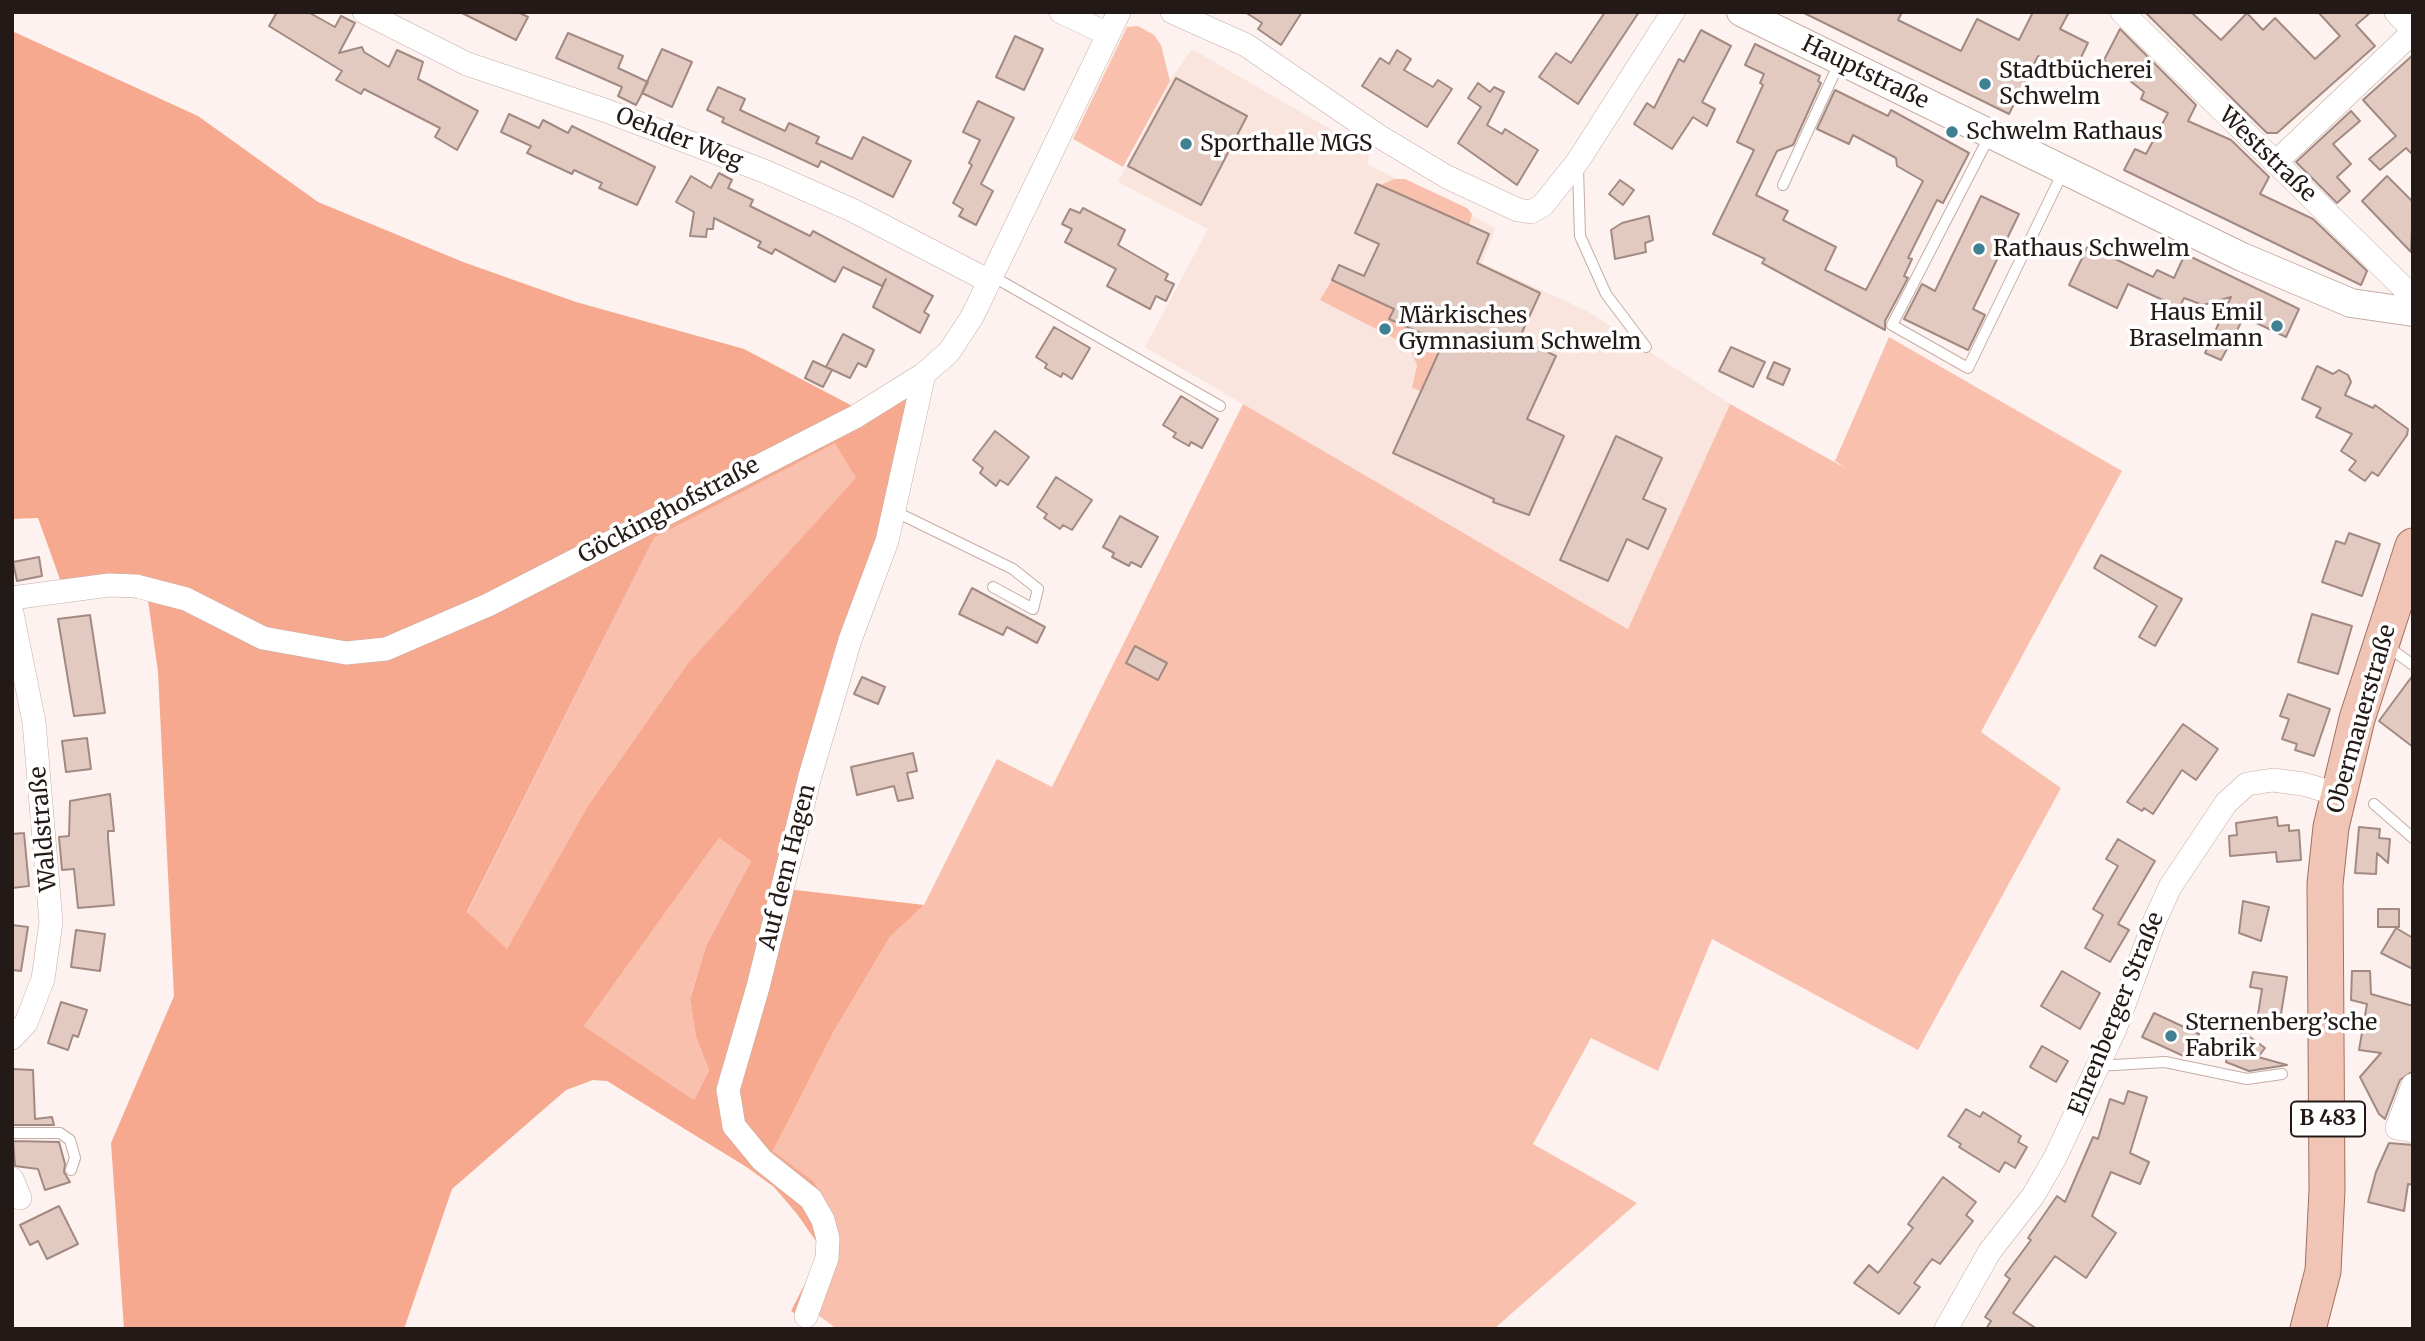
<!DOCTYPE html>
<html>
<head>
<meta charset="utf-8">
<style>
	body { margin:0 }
	#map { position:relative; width:2425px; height:1341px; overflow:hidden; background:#fdf2ef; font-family:Merriweather,serif }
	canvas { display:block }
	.frame { position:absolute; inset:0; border:14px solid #231a17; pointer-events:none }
</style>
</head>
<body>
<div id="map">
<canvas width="2425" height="1341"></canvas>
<div class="frame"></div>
</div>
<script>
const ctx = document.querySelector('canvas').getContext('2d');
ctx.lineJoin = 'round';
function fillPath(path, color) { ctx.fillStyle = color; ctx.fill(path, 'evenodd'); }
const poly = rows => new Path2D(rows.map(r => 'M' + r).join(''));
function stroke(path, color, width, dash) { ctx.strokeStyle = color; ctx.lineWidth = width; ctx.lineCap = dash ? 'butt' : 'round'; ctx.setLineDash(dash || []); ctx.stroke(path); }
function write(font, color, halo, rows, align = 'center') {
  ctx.font = font + ' Merriweather,serif'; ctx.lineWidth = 7; ctx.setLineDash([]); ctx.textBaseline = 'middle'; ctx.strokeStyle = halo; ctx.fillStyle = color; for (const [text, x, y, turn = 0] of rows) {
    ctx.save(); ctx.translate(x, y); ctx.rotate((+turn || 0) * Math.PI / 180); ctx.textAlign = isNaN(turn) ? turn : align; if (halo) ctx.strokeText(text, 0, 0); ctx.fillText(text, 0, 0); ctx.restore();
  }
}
fillPath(poly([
	[1192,49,1370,152,1367,164,1496,228,1482,263,1587,311,1730,404,1629,629,1145,347,1208,229,1118,182,1173,76]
]), '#fae5de');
fillPath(poly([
	[1138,26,1154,35,1161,45,1170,81,1123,167,1073,139,1127,27],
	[1394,179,1405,179,1467,208,1472,214,1469,226,1381,185],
	[1332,280,1395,306,1389,319,1443,343,1421,391,1412,388,1417,365,1409,346,1320,300],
	[1889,337,2122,471,1981,732,2061,788,1918,1050,1712,939,1658,1071,1591,1038,1533,1144,1637,1203,1494,1329,837,1329,818,1315,839,1236,773,1151,834,1031,890,937,924,905,997,759,1052,787,1243,404,1628,629,1730,404,1847,469,1835,461],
	[835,442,857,478,688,663,589,804,507,950,467,913,654,538],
	[719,838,751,861,706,946,690,998,696,1037,709,1070,694,1100,584,1026]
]), '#f9c0ad');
fillPath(poly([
	[12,31,198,116,318,202,463,262,576,302,744,349,860,410,923,383,825,738,787,889,924,905,890,937,834,1031,773,1151,814,1182,828,1211,818,1315,812,1326,791,1311,815,1264,818,1244,797,1214,774,1187,748,1168,607,1081,593,1080,566,1090,452,1189,404,1329,124,1329,111,1143,174,996,158,672,148,600,106,595,67,599,38,518,12,519],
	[835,443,856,478,688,663,589,804,507,949,467,912,654,538],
	[719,838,751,861,706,946,690,999,696,1037,709,1070,694,1100,584,1026]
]), '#f6a98e');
const building = poly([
	[277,12,308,12,335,27,341,16,355,23,339,53,362,47,364,52,389,67,397,50,423,62,418,79,478,111,457,150,435,137,440,128,364,89,361,94,336,80,342,71,269,26,277,12],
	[460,12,518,12,528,17,516,40,460,12],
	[1245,12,1302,12,1281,45,1258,29,1262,23,1245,12],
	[1605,12,1639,12,1578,104,1539,77,1556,53,1571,63,1605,12],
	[1802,12,1902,12,1898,20,1961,51,1977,19,2019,40,2033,12,2069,12,2060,29,2088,43,2073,74,2038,56,2009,114,1802,12],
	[2145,12,2191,12,2221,40,2247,13,2263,30,2275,18,2315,59,2340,36,2318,12,2371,12,2356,25,2375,46,2277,133,2267,133,2145,12],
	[2120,29,2196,105,2188,121,2231,140,2269,177,2260,194,2313,219,2367,271,2361,285,2124,170,2135,149,2146,154,2168,113,2141,99,2144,92,2104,60,2120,29],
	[1701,30,1731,46,1702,102,1715,109,1707,126,1693,117,1672,149,1634,124,1647,103,1654,108,1679,59,1684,62,1701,30],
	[568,33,623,56,618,68,648,82,636,105,618,96,622,87,556,58,568,33],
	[1015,36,1043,49,1024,90,996,77,1015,36],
	[1755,44,1820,76,1818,81,1821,83,1793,145,1777,151,1756,195,1788,211,1783,220,1836,247,1825,270,1866,290,1923,181,1897,166,1896,158,1853,135,1849,144,1817,129,1835,90,1888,116,1891,110,1969,153,1943,203,1937,200,1908,258,1912,259,1904,276,1908,278,1885,321,1885,330,1762,263,1765,259,1713,234,1754,150,1737,142,1763,85,1760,83,1764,74,1745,65,1755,44],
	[662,49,692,62,672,107,642,93,662,49],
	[1397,50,1411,59,1404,70,1433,87,1438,80,1452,89,1427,127,1362,86,1380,58,1389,64,1397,50],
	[2413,55,2413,155,2406,148,2380,170,2369,159,2396,136,2363,100,2413,55],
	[1176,78,1247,116,1201,205,1128,166,1176,78],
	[1478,83,1490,92,1494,87,1504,92,1487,125,1502,134,1505,129,1538,150,1517,185,1458,143,1481,107,1468,98,1478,83],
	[718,87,745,99,740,110,785,131,789,123,819,137,816,143,852,159,863,137,911,161,893,197,821,161,818,167,722,122,724,118,707,110,718,87],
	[978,101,1014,118,981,184,993,191,976,225,959,216,963,209,953,203,972,165,969,163,980,140,963,132,978,101],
	[2351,111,2360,121,2333,144,2351,164,2337,177,2350,191,2337,203,2296,162,2351,111],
	[509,114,539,128,543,120,568,133,572,126,655,167,637,205,599,188,602,183,574,170,572,174,527,153,531,146,501,132,509,114],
	[719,173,732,180,728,188,753,200,750,206,810,236,813,231,933,296,924,312,929,315,920,333,873,307,886,279,882,286,843,267,835,282,775,249,772,254,758,247,761,242,714,218,713,229,707,229,706,237,690,236,694,212,676,202,691,176,711,188,719,173],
	[2387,176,2413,202,2411,252,2362,201,2387,176],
	[1620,180,1634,190,1623,205,1609,194,1620,180],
	[1377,184,1489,234,1477,263,1540,293,1519,339,1556,356,1527,419,1564,436,1529,515,1493,502,1494,499,1393,453,1443,343,1389,319,1394,309,1332,280,1339,265,1364,276,1379,244,1355,233,1377,184],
	[1981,196,2019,214,1973,309,1985,315,1968,350,1904,319,1922,284,1935,291,1981,196],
	[1083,208,1125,230,1118,245,1168,274,1165,280,1174,284,1166,301,1156,296,1150,309,1107,286,1116,269,1065,242,1072,229,1062,224,1070,209,1080,213,1083,208],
	[1649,216,1653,240,1645,243,1646,252,1615,259,1611,230,1622,223,1649,216],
	[2088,246,2153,277,2157,270,2174,278,2185,254,2299,309,2286,337,2244,317,2221,360,2205,353,2231,297,2203,305,2184,298,2178,311,2163,305,2165,301,2128,284,2117,308,2069,285,2088,246],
	[1054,327,1090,348,1072,379,1063,373,1061,377,1045,368,1047,364,1036,357,1054,327],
	[843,334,874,350,866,367,858,363,850,378,826,367,843,334],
	[1731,347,1765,362,1753,387,1719,371,1731,347],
	[813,361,832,370,823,387,805,378,813,361],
	[1774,362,1790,369,1783,385,1767,378,1774,362],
	[2317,366,2333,374,2339,370,2348,375,2351,382,2345,395,2373,408,2375,405,2408,429,2407,435,2378,476,2372,472,2365,481,2349,470,2356,461,2341,451,2352,434,2316,417,2321,408,2302,399,2317,366],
	[1181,396,1218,419,1202,448,1191,442,1189,446,1173,437,1176,433,1163,425,1181,396],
	[995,431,1029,457,1008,485,1000,480,996,486,980,473,983,468,973,460,995,431],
	[1616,436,1662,458,1643,499,1666,509,1648,549,1627,539,1608,581,1560,560,1616,436],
	[1056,477,1092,500,1072,530,1063,525,1060,529,1044,518,1047,514,1037,507,1056,477],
	[1120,516,1158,537,1141,567,1131,562,1129,566,1112,557,1114,553,1103,547,1120,516],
	[2349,533,2380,544,2362,596,2322,582,2336,541,2345,544,2349,533],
	[2101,555,2182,599,2155,646,2139,637,2157,606,2094,568,2101,555],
	[39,557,42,576,17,581,13,562,39,557],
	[972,588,1045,627,1037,643,1007,627,1003,635,959,614,972,588],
	[2312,614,2352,626,2338,674,2298,662,2312,614],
	[90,615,105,713,74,716,58,619,90,615],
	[1135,646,1167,663,1158,680,1126,663,1135,646],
	[2413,675,2413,747,2379,721,2413,675],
	[862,677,885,687,878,704,854,694,862,677],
	[2288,694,2330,709,2314,756,2295,750,2297,744,2282,739,2289,719,2280,716,2288,694],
	[2183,724,2218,749,2196,780,2182,770,2153,814,2144,808,2142,811,2127,802,2183,724],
	[87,738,91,769,66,772,62,741,87,738],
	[913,753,917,771,907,773,913,798,898,801,894,786,857,795,851,767,913,753],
	[110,794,114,831,108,831,108,839,114,905,78,908,74,869,62,870,59,837,69,836,70,801,110,794],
	[2277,817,2278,826,2289,825,2289,831,2299,830,2301,860,2277,862,2276,852,2230,856,2229,836,2237,835,2236,823,2277,817],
	[2359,827,2380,829,2379,838,2390,839,2388,863,2377,853,2376,874,2355,873,2359,827],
	[24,833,29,886,12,888,12,834,24,833],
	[2118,839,2155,861,2118,924,2129,930,2110,962,2085,948,2103,915,2093,909,2118,866,2106,859,2118,839],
	[2243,901,2269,907,2261,941,2239,933,2243,901],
	[2378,909,2399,909,2399,927,2378,927,2378,909],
	[12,925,28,927,21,971,12,970,12,925],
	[2396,928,2413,938,2413,969,2381,953,2396,928],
	[76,930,105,934,100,971,71,967,76,930],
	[2062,971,2100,993,2080,1029,2041,1006,2062,971],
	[2352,971,2370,971,2371,994,2413,1006,2413,1071,2400,1080,2385,1119,2379,1114,2360,1077,2381,1053,2359,1050,2367,1004,2351,1000,2352,971],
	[2253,972,2287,977,2281,1014,2275,1014,2274,1023,2257,1021,2262,989,2250,987,2253,972],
	[61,1002,87,1010,78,1037,73,1035,68,1050,48,1043,61,1002],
	[2154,1013,2199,1034,2188,1058,2142,1037,2154,1013],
	[2243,1032,2265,1048,2258,1057,2287,1065,2249,1071,2226,1062,2228,1048,2243,1032],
	[2042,1046,2068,1061,2056,1082,2030,1067,2042,1046],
	[12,1069,33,1070,35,1119,52,1117,54,1125,12,1125,12,1069],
	[2128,1091,2147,1097,2130,1153,2149,1162,2140,1184,2111,1172,2092,1216,2116,1233,2086,1278,2055,1256,2013,1313,2037,1329,1986,1329,1991,1321,1985,1317,2010,1279,2005,1275,2031,1240,2028,1238,2057,1196,2065,1202,2093,1137,2098,1139,2110,1099,2124,1104,2128,1091],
	[1966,1109,1980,1117,1983,1112,2021,1136,2018,1142,2027,1147,2015,1168,2005,1162,1999,1172,1959,1147,1961,1144,1948,1136,1966,1109],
	[13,1141,59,1142,65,1164,64,1172,70,1182,45,1190,38,1169,15,1166,13,1141],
	[2389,1143,2413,1145,2413,1185,2408,1184,2404,1211,2368,1202,2376,1172,2389,1143],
	[1943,1177,1976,1202,1966,1215,1973,1221,1940,1264,1932,1259,1914,1283,1920,1287,1899,1314,1854,1283,1869,1265,1878,1273,1913,1228,1908,1224,1943,1177],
	[59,1206,78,1244,47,1259,38,1241,30,1245,20,1225,59,1206]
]);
fillPath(building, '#e3cac1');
stroke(building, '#a28a82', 2);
const service = poly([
	[1990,135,1892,325,1968,368,2064,170],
	[1578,168,1580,236,1606,294,1646,347],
	[1783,185,1840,61],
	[992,276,1220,406],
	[894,511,1013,569,1038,589,1033,609,993,587],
	[2387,646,2413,665],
	[2374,804,2413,838],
	[2097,1066,2165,1062,2247,1079,2282,1074],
	[12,1133,60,1133,70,1140,75,1158,71,1170]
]);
const minor = poly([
	[364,12,467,64,604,110,764,171,852,210,989,281],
	[1061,12,1108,34],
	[1172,12,1246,45,1377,135,1447,177,1518,210,1531,212,1543,205,1578,161,1673,12],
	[2122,12,2413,297],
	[2396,12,2413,30],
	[2275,163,2413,32],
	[12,598,109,585,136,586,186,599,263,638,346,653,386,649,488,605,855,417,924,374,949,352,972,317,1119,12],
	[12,613,34,722,51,922,43,979,26,1023,12,1038],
	[2413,1085,2397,1128,2413,1131],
	[12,1179,20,1198],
	[806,1316,827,1258,828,1239,823,1220,811,1199,762,1160,734,1126,728,1090,758,987,810,776,850,640,887,541,924,374],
	[1946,1329,1990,1251,2033,1196,2055,1158,2115,1029,2155,920,2170,887,2226,803,2247,784,2273,780,2303,784,2337,794]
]);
const tertiary = poly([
	[1741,12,2242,257,2351,303,2413,312]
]);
const primary = poly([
	[2308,1329,2323,1271,2327,1190,2325,884,2331,827,2357,719,2413,546]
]);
stroke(service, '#c5ada4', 12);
stroke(minor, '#c5ada4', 24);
stroke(tertiary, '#c5ada4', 30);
stroke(primary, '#a2705f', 37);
stroke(service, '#fff', 10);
stroke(minor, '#fff', 23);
stroke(tertiary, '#fff', 28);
stroke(primary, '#f1c5b6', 35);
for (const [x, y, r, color] of [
	[1985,84,7,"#408093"],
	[1952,132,7,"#408093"],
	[1186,144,7,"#408093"],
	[1979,249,7,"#408093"],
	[2277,326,7,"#408093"],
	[1385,329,7,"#408093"],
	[2171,1036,7,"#408093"]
]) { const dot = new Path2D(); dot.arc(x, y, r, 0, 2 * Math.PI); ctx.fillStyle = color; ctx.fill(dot); stroke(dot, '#fff', 2.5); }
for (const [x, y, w] of [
	[2328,1119,74]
]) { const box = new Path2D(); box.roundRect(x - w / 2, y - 17.5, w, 35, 5); ctx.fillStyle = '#fff'; ctx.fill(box); stroke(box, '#231a17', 2); }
write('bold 21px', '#231a17', null, [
	["B 483",2328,1119]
]);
write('23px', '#231a17', '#fff', [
	["Stadtbücherei",1999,71],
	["Schwelm",1999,97],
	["Schwelm Rathaus",1966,132],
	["Sporthalle MGS",1200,144],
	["Rathaus Schwelm",1993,249],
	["Haus Emil",2263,313,"right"],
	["Braselmann",2263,339,"right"],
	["Märkisches",1399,316],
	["Gymnasium Schwelm",1399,342],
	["Sternenberg’sche",2185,1023],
	["Fabrik",2185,1049]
], 'left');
write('23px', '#231a17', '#fff', [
	["Hauptstraße",1865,73,26],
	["Oehder Weg",679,139,21],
	["Weststraße",2267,155,44],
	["Göckinghofstraße",669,511,-28],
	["Obermauerstraße",2362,719,-74],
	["Waldstraße",44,829,-95],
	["Auf dem Hagen",788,867,-76],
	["Ehrenberger Straße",2117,1014,-68]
]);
</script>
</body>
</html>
